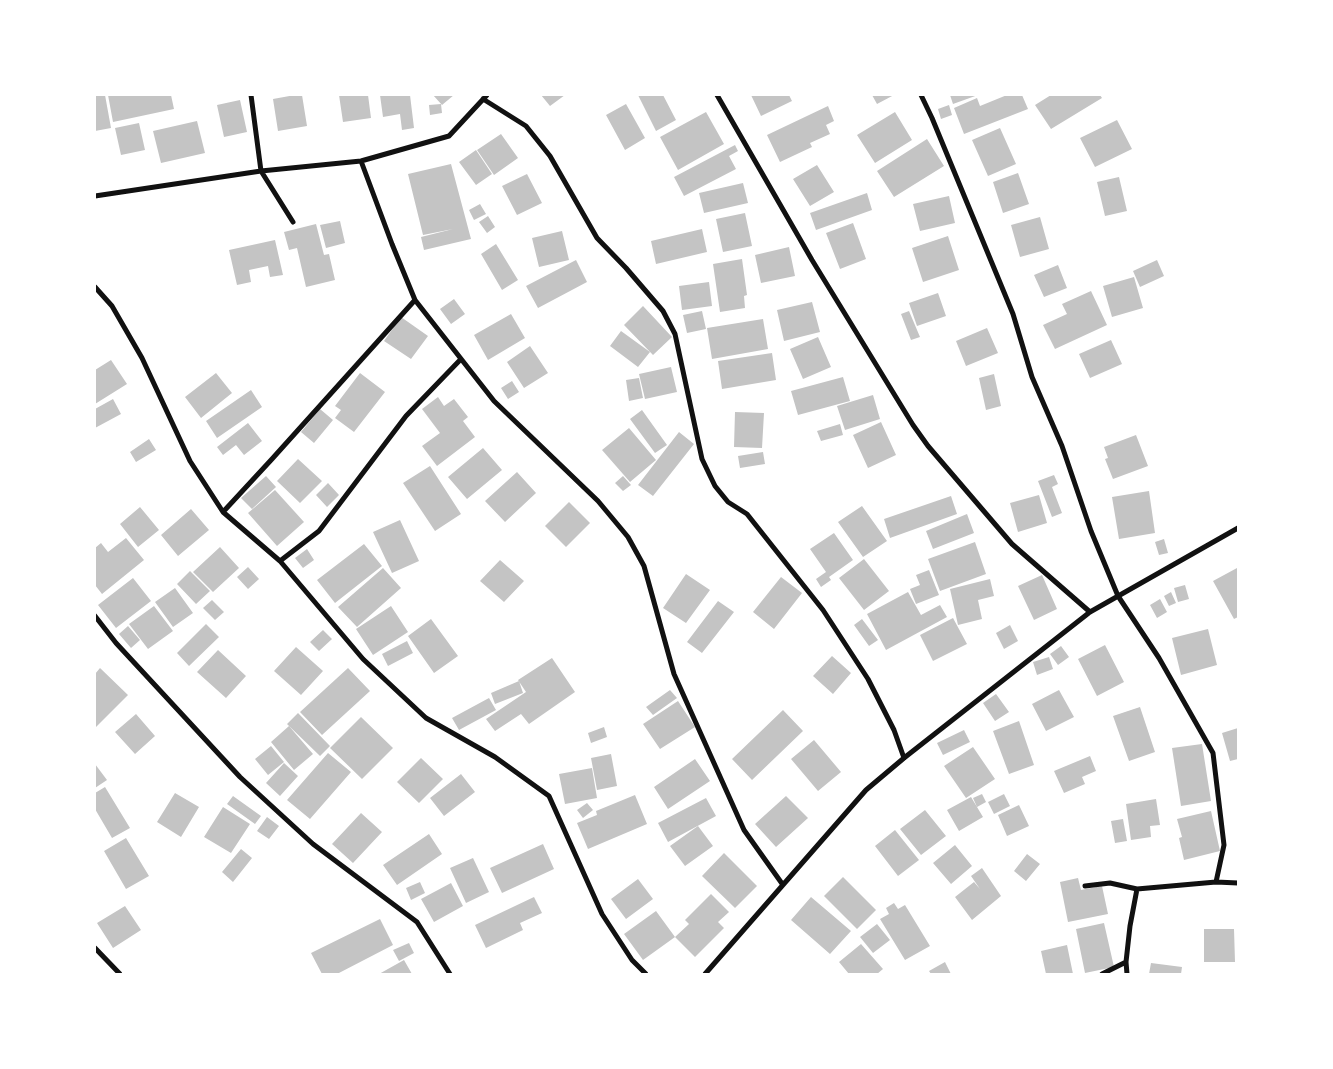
<!DOCTYPE html>
<html>
<head>
<meta charset="utf-8">
<style>
	body { margin:0 }
	#map { position:relative; width:1333px; height:1069px; overflow:hidden; background:#fff; font-family:Manrope,sans-serif }
	canvas { display:block }
	.frame { position:absolute; inset:0; border:96px solid #fff; pointer-events:none }
</style>
</head>
<body>
<div id="map">
<canvas width="1333" height="1069"></canvas>
<div class="frame"></div>
</div>
<script>
const ctx = document.querySelector('canvas').getContext('2d');
ctx.lineJoin = 'round';
function fillPath(path, color) { ctx.fillStyle = color; ctx.fill(path, 'evenodd'); }
const poly = rows => new Path2D(rows.map(r => 'M' + r).join(''));
function stroke(path, color, width, dash) { ctx.strokeStyle = color; ctx.lineWidth = width; ctx.lineCap = dash ? 'butt' : 'round'; ctx.setLineDash(dash || []); ctx.stroke(path); }
fillPath(poly([
	[105,95,111,128,95,131,95,96],
	[108,95,171,95,174,109,113,122],
	[295,95,302,95,307,126,278,131,273,99],
	[339,95,368,95,371,118,343,122],
	[380,95,410,95,414,128,402,130,400,114,383,117],
	[433,95,454,95,442,105],
	[541,95,565,95,550,106],
	[638,95,663,95,676,120,656,131],
	[751,95,789,95,792,101,761,116],
	[872,95,894,95,877,104],
	[950,95,978,95,953,104],
	[1007,95,1022,95,1028,109,964,134,954,108,977,98,980,106],
	[1051,95,1100,95,1102,98,1051,129,1035,105],
	[240,100,247,132,224,137,217,105],
	[441,104,442,113,430,115,429,105],
	[626,104,645,138,625,150,606,115],
	[949,105,952,115,941,119,938,109],
	[828,106,834,121,826,125,830,134,810,143,812,147,780,162,767,135],
	[706,112,724,144,678,170,660,137],
	[895,112,912,140,875,163,857,135],
	[1117,120,1132,149,1095,167,1080,138],
	[197,121,205,153,161,163,153,131],
	[139,123,145,150,121,155,115,128],
	[1000,128,1016,164,988,176,972,140],
	[501,134,518,158,494,175,477,150],
	[927,139,944,166,894,197,877,171],
	[735,145,738,151,729,156,736,169,684,196,674,177],
	[476,150,492,174,476,185,459,162],
	[451,164,471,239,424,250,421,237,453,229,423,235,408,174],
	[817,165,834,192,810,206,793,179],
	[1018,173,1029,204,1003,213,993,182],
	[527,174,542,203,517,215,502,186],
	[1119,177,1127,211,1105,216,1097,182],
	[743,183,748,203,704,213,699,193],
	[867,193,872,210,816,230,810,213],
	[949,196,955,223,920,231,913,204],
	[480,204,486,214,474,220,469,210],
	[745,213,752,246,723,252,716,219],
	[488,216,495,227,487,233,479,222],
	[1040,217,1049,249,1020,257,1011,225],
	[340,221,345,243,326,248,320,225],
	[853,223,866,259,840,269,826,233],
	[316,224,324,255,329,254,335,280,306,287,297,248,289,250,284,232],
	[702,229,707,252,656,264,651,241],
	[562,231,569,260,539,267,532,238],
	[948,236,959,270,923,282,912,248],
	[275,240,283,275,270,277,268,266,249,270,251,282,237,285,229,250],
	[496,244,518,280,502,290,481,254],
	[789,247,795,276,761,283,755,255],
	[742,259,747,295,744,296,745,308,720,312,713,264],
	[576,260,587,282,538,308,526,286],
	[1157,260,1164,276,1140,287,1133,271],
	[1058,265,1067,288,1044,297,1034,275],
	[1134,277,1143,308,1112,317,1103,286],
	[709,282,712,306,682,310,679,286],
	[1091,291,1107,325,1055,349,1043,325,1067,314,1062,304],
	[938,293,946,316,917,326,909,303],
	[454,299,465,314,451,324,440,309],
	[812,302,820,332,784,341,777,310],
	[643,306,672,337,653,355,624,325],
	[702,311,706,329,687,333,683,315],
	[909,311,920,337,911,340,901,314],
	[511,314,525,338,488,360,474,335],
	[401,317,428,336,411,359,384,341],
	[763,319,768,349,712,359,707,328],
	[987,328,998,353,966,366,956,341],
	[621,331,650,352,638,367,610,346],
	[818,337,831,367,803,379,790,349],
	[1111,340,1122,364,1090,378,1079,354],
	[530,346,548,373,524,388,507,362],
	[772,353,776,380,722,389,718,361],
	[111,360,127,384,95,404,95,370],
	[671,367,677,392,645,399,639,374],
	[216,373,232,393,201,418,185,397],
	[360,373,385,392,354,432,335,418,341,410,335,406],
	[994,374,1001,406,986,410,979,378],
	[843,377,850,401,798,415,791,391],
	[639,378,643,398,629,401,626,380],
	[512,381,519,392,508,399,501,388],
	[251,390,262,407,217,438,206,421],
	[873,395,880,419,845,430,837,406],
	[438,397,444,406,454,399,468,417,463,421,475,437,437,466,422,446,440,433,422,409],
	[113,399,121,414,95,428,95,409],
	[320,409,333,420,314,443,301,432],
	[642,410,667,445,655,453,630,419],
	[735,412,764,413,762,448,734,447],
	[881,422,896,455,868,468,853,435],
	[248,423,262,441,244,455,236,445,223,455,217,447],
	[840,424,843,435,821,441,817,431],
	[629,428,656,460,630,482,602,450],
	[679,432,694,444,653,496,638,485],
	[1136,435,1148,466,1113,479,1105,459,1108,458,1104,447],
	[149,439,156,450,136,462,130,452],
	[483,448,502,470,467,499,448,477],
	[763,452,765,464,740,468,738,456],
	[298,459,322,481,300,503,277,481],
	[430,466,461,514,435,531,403,483],
	[517,472,536,493,505,522,485,501],
	[1054,475,1058,484,1052,487,1062,513,1052,517,1038,481],
	[266,476,276,487,252,509,241,498],
	[623,476,631,485,623,491,615,483],
	[328,483,339,495,327,507,316,495],
	[275,490,304,522,277,546,248,513],
	[1149,491,1155,533,1119,539,1112,497],
	[1039,495,1047,523,1018,532,1010,503],
	[951,496,957,514,890,538,884,519],
	[569,502,590,523,566,547,545,526],
	[862,506,887,541,863,557,838,522],
	[140,507,159,530,138,547,120,524],
	[191,509,209,530,178,556,161,535],
	[967,514,974,533,933,549,926,531],
	[400,520,419,561,392,573,373,532],
	[834,533,853,560,829,577,831,580,821,587,816,579,826,572,810,549],
	[126,538,144,560,102,594,95,585,95,548,101,543,108,552],
	[1164,539,1168,553,1159,555,1155,542],
	[975,542,986,574,940,591,928,559],
	[364,544,382,566,335,603,317,580],
	[220,547,239,568,213,592,193,572],
	[307,549,314,560,303,568,295,558],
	[864,559,889,591,864,610,839,578],
	[500,560,524,581,504,602,480,581],
	[248,567,259,579,248,589,237,577],
	[383,568,401,588,357,627,338,607],
	[1237,568,1238,617,1234,619,1213,581],
	[929,570,939,595,916,604,910,589,920,585,916,575],
	[190,571,210,591,196,604,177,584],
	[686,574,710,590,686,623,663,608],
	[1042,575,1057,609,1034,620,1018,586],
	[781,577,802,593,774,629,753,612],
	[133,578,151,601,116,628,98,605],
	[990,579,994,596,978,600,982,619,958,625,950,589],
	[1185,585,1189,599,1178,602,1174,588],
	[175,588,193,613,173,627,155,602],
	[908,592,921,615,940,605,947,617,886,650,867,614],
	[1171,592,1176,603,1169,606,1164,596],
	[1160,599,1167,612,1157,618,1150,605],
	[212,600,224,612,215,620,203,608],
	[718,601,734,612,702,653,687,642],
	[154,606,173,631,148,649,129,624],
	[391,606,408,632,373,655,356,629],
	[953,618,967,644,933,661,920,635],
	[431,619,458,656,434,673,408,636],
	[862,619,878,640,869,646,854,625],
	[206,624,219,637,189,666,177,653],
	[1010,625,1018,641,1004,649,996,633],
	[128,626,140,640,131,648,119,634],
	[1208,629,1217,665,1181,675,1172,638],
	[323,630,332,639,319,651,310,642],
	[407,641,413,653,388,666,382,654],
	[1105,645,1124,682,1097,696,1078,659],
	[1061,646,1069,657,1058,665,1050,654],
	[296,647,323,671,301,695,274,671],
	[218,650,246,676,226,698,197,672],
	[832,656,851,673,833,694,813,676],
	[1049,657,1053,669,1037,675,1033,662],
	[552,658,575,692,529,724,521,714,495,731,486,719,526,692,518,680],
	[100,668,128,695,95,728,95,674],
	[348,668,370,691,322,735,300,712],
	[519,681,523,693,495,704,491,693],
	[670,690,677,698,653,715,646,707],
	[1059,690,1074,717,1046,731,1032,704],
	[996,694,1009,712,995,721,983,703],
	[489,698,496,710,459,730,452,718],
	[678,701,695,727,660,749,643,724],
	[1140,707,1155,752,1129,761,1113,716],
	[783,710,803,731,752,780,732,759],
	[298,713,330,746,320,756,287,724],
	[136,714,155,736,135,754,115,732],
	[361,717,393,748,362,779,330,748],
	[1019,721,1034,765,1009,774,993,731],
	[289,726,313,754,294,770,271,742],
	[604,727,607,737,591,743,588,733],
	[1238,728,1238,759,1230,761,1222,733],
	[964,730,970,742,943,755,937,743],
	[814,740,841,772,818,791,791,759],
	[1202,744,1211,801,1181,806,1172,748],
	[271,746,284,762,268,775,255,759],
	[973,747,995,779,966,798,944,766],
	[328,753,351,772,310,819,287,800],
	[611,754,617,786,597,790,591,758],
	[1090,756,1096,771,1082,777,1085,784,1064,793,1054,771],
	[421,758,443,779,419,803,397,782],
	[695,759,710,781,668,809,654,787],
	[284,763,298,776,280,796,266,783],
	[95,764,107,780,95,788],
	[592,768,597,798,565,804,559,774],
	[461,774,475,792,444,816,430,798],
	[105,787,130,828,112,838,95,809,95,793],
	[175,793,199,807,181,837,157,822],
	[982,794,986,802,977,807,973,798],
	[1004,794,1010,806,994,814,988,802],
	[635,795,647,824,588,849,577,823,597,815,596,811],
	[233,796,261,816,255,824,227,804],
	[786,796,808,818,776,847,755,824],
	[971,797,983,817,959,831,947,810],
	[706,798,716,816,668,842,658,823],
	[1156,799,1160,825,1150,826,1151,837,1131,840,1126,804],
	[587,803,593,810,583,818,577,810],
	[1019,805,1029,826,1007,836,998,815],
	[223,807,250,824,231,853,204,837],
	[925,810,946,836,921,855,900,829],
	[1211,811,1220,851,1184,860,1179,838,1182,837,1177,819],
	[361,813,382,832,353,863,332,844],
	[267,817,279,826,269,839,257,831],
	[1123,819,1127,841,1115,843,1111,821],
	[698,826,713,846,685,866,670,846],
	[895,830,919,860,898,876,875,846],
	[429,834,442,854,397,885,383,865],
	[126,838,149,876,126,889,104,851],
	[543,844,554,869,502,893,490,868],
	[955,845,972,866,951,884,933,863],
	[241,849,252,858,233,882,222,872],
	[724,853,757,886,735,908,702,876],
	[1027,854,1040,864,1026,881,1014,871],
	[473,858,489,892,466,903,450,868],
	[982,868,1001,896,972,920,955,897,974,882,980,889,971,876],
	[843,877,876,910,857,929,824,896],
	[1078,878,1081,890,1102,886,1108,914,1068,922,1060,882],
	[638,879,653,899,626,919,611,899],
	[420,882,425,893,411,900,406,888],
	[451,883,463,906,434,922,421,899],
	[711,894,729,912,718,922,724,928,695,957,675,937,689,924,685,920],
	[534,897,542,913,520,923,523,930,486,948,475,925],
	[811,897,851,931,830,954,791,920],
	[894,903,898,909,905,905,930,946,905,960,880,919,889,914,886,908],
	[125,906,141,930,113,948,97,923],
	[656,911,675,937,643,960,624,934],
	[380,919,393,945,337,974,322,974,311,953],
	[1104,923,1114,967,1085,973,1076,929],
	[877,924,890,940,873,953,860,937],
	[1204,929,1234,929,1235,962,1204,962],
	[409,943,414,953,399,961,393,950],
	[861,944,883,969,877,974,849,974,839,962],
	[1067,945,1073,974,1046,974,1041,951],
	[404,960,412,974,379,974],
	[945,962,951,974,931,974,929,971],
	[1151,963,1182,967,1181,974,1149,974]
]), '#c4c4c4');
stroke(poly([
	[251,95,261,171,293,222],
	[717,95,812,260,913,425,928,446,1012,544,1090,612],
	[921,95,932,118,1013,314,1032,377,1062,446,1091,531,1118,596,1159,658,1213,753,1224,845,1216,882],
	[483,99,526,126,550,156,597,238,626,268,663,311,675,334,702,459,715,486,728,502,747,514,823,610,868,679,894,730,904,758],
	[361,161,392,244,415,300,494,401,598,501,628,537,644,566,674,674,744,830,783,885],
	[95,196,261,171,361,161,449,136,487,95],
	[95,287,112,306,142,358,190,461,223,512,280,561,363,659,426,718,495,757,549,796,602,914,632,960,646,974],
	[223,512,272,459,415,300],
	[280,561,319,531,406,416,461,359],
	[95,616,116,643,240,777,313,844,417,922,450,974],
	[1085,886,1110,883,1137,889,1216,882,1238,883],
	[95,948,120,974],
	[705,974,866,790,904,758,1090,612,1238,528],
	[1102,974,1126,962],
	[1127,974,1126,962,1130,926,1137,889]
]), '#111', 5);
</script>
</body>
</html>
